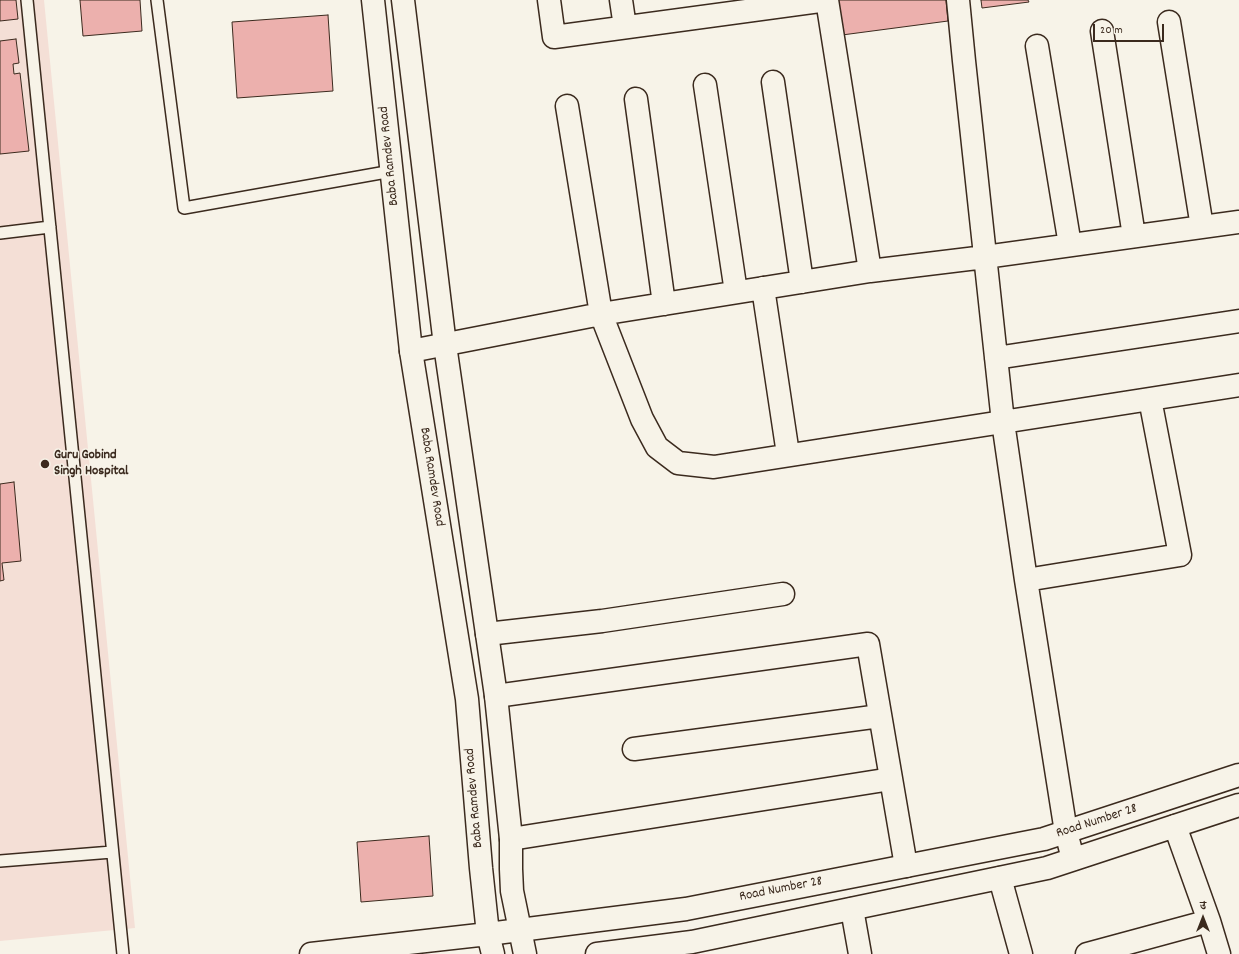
<!DOCTYPE html>
<html>
<head>
<meta charset="utf-8">
<style>
	body { margin:0 }
	#map { position:relative; width:1239px; height:954px; overflow:hidden; background:#f7f3e8; font-family:Dekko,"Playpen Sans Deva",sans-serif }
	canvas { display:block }
	.north { position:absolute; left:1183px; top:898px; width:40px; height:40px; -webkit-text-stroke:3px #f7f3e8; paint-order:stroke; rotate:0deg; font-size:11px; font-weight:700; line-height:16px; text-align:center; color:#3b2a1e }
	.north::after { content:''; display:block; margin:auto; width:14px; height:18px; background:#3b2a1e; clip-path:polygon(50% 0,100% 100%,50% 72%,0 100%) }
	.scale { position:absolute; left:1093px; top:24px; width:71px; height:18px; box-sizing:border-box; border:2px solid #3b2a1e; border-top:0; padding-left:5px; font-size:12px; line-height:14px; white-space:nowrap; color:#3b2a1e; -webkit-text-stroke:3px #f7f3e8; paint-order:stroke }
</style>
</head>
<body>
<div id="map">
<canvas width="1239" height="954"></canvas>
<div class="north">उ</div>
<div class="scale">20 m</div>
</div>
<script>
const ctx = document.querySelector('canvas').getContext('2d');
ctx.lineJoin = 'round';
function fillPath(path, color) { ctx.fillStyle = color; ctx.fill(path, 'evenodd'); }
const poly = rows => new Path2D(rows.map(r => 'M' + r).join(''));
function stroke(path, color, width, dash) { ctx.strokeStyle = color; ctx.lineWidth = width; ctx.lineCap = dash ? 'butt' : 'round'; ctx.setLineDash(dash || []); ctx.stroke(path); }
function write(font, color, halo, rows, align = 'center') {
  ctx.font = font + ' Dekko,sans-serif'; ctx.lineWidth = 3; ctx.setLineDash([]); ctx.textBaseline = 'middle'; ctx.strokeStyle = halo; ctx.fillStyle = color; for (const [text, x, y, turn = 0] of rows) {
    ctx.save(); ctx.translate(x, y); ctx.rotate((+turn || 0) * Math.PI / 180); ctx.textAlign = isNaN(turn) ? turn : align; if (halo) ctx.strokeText(text, 0, 0); ctx.fillText(text, 0, 0); ctx.restore();
  }
}
fillPath(poly([
	[0,0,44,0,135,928,0,941]
]), '#f4dfd6');
const building = poly([
	[0,0,16,0,18,19,0,21,0,0],
	[80,0,140,0,142,31,83,36,80,0],
	[838,0,946,0,948,21,842,35,838,0],
	[981,0,1028,0,1029,2,982,8,981,0],
	[328,15,333,91,237,98,232,22,328,15],
	[16,39,19,63,13,64,14,74,20,73,29,151,0,154,0,41,16,39],
	[14,482,21,561,2,563,4,580,0,581,0,484,14,482],
	[429,836,433,896,361,902,357,842,429,836]
]);
fillPath(building, '#ecb0ad');
stroke(building, '#3b2a1e', 1);
const service = poly([
	[27,0,123,954],
	[157,0,184,208,392,171],
	[0,233,50,227],
	[0,861,112,852]
]);
const minor = poly([
	[549,0,554,37,827,0],
	[621,0,625,27],
	[827,0,870,271],
	[958,0,964,61,1003,422,1026,580,1066,832,1073,859],
	[1169,22,1202,227],
	[1102,31,1134,236],
	[1037,46,1070,245],
	[773,82,802,282],
	[705,85,736,292],
	[636,99,664,304],
	[567,106,601,314,642,419,657,447,678,463,714,467,1239,385],
	[763,288,788,454],
	[411,351,601,314,870,271,985,257,1239,222],
	[996,358,1239,321],
	[1026,580,1180,555,1150,399],
	[487,634,602,621,783,594],
	[496,696,868,644,906,866],
	[634,749,880,716],
	[1175,826,1209,921,1219,954],
	[511,839,891,779],
	[1000,878,1021,954],
	[852,909,860,954],
	[1087,954,1209,921]
]);
const tertiary = poly([
	[373,0,411,351,467,699,481,868,488,934,493,954],
	[403,0,445,345,496,696,511,839,511,869,512,891,525,954],
	[311,954,488,934,686,909,1044,839,1239,775],
	[597,954,692,942,1047,868,1239,805]
]);
stroke(service, '#3b2a1e', 14);
stroke(minor, '#3b2a1e', 25);
stroke(tertiary, '#3b2a1e', 25);
stroke(service, '#f7f3e8', 11);
stroke(minor, '#f7f3e8', 22);
stroke(tertiary, '#f7f3e8', 22);
for (const [x, y, r, color] of [
	[45,464,5,"#3b2a1e"]
]) { const dot = new Path2D(); dot.arc(x, y, r, 0, 2 * Math.PI); ctx.fillStyle = color; ctx.fill(dot); stroke(dot, '#f7f3e8', 1.5); }
write('14px', '#3b2a1e', '#f7f3e8', [
	["Baba Ramdev Road",390,156,-96],
	["Baba Ramdev Road",431,477,81],
	["Baba Ramdev Road",475,798,-95],
	["Road Number 28",1097,822,-18],
	["Road Number 28",781,890,-11]
]);
write('bold 14px', '#3b2a1e', '#f7f3e8', [
	["Guru Gobind",54,456],
	["Singh Hospital",54,472]
], 'left');
</script>
</body>
</html>
